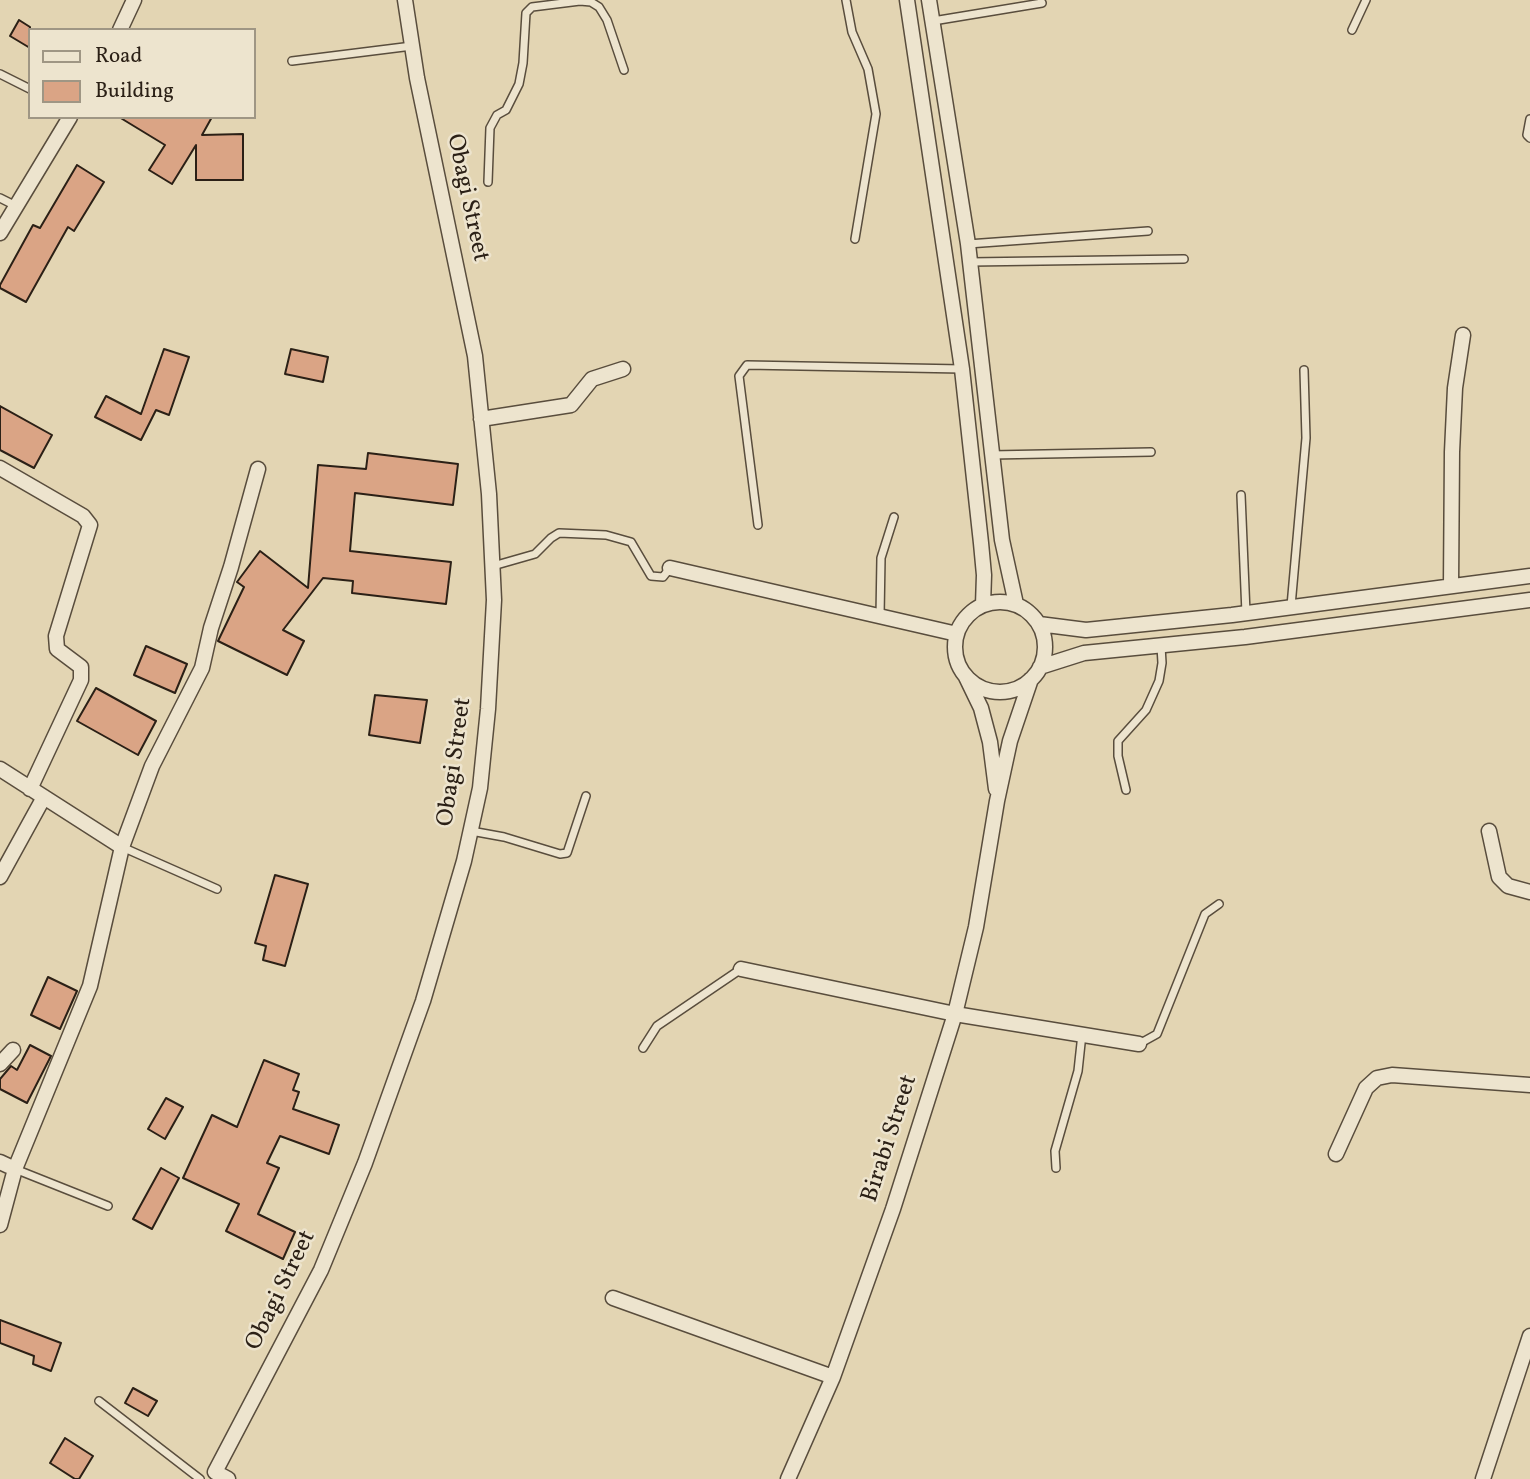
<!DOCTYPE html>
<html>
<head>
<meta charset="utf-8">
<style>
	body { margin:0 }
	#map { position:relative; width:1530px; height:1479px; overflow:hidden; background:#e3d5b3; font-family:Vollkorn,serif }
	canvas { display:block }
	.legend { position:absolute; left:28px; top:28px; width:228px; height:91px; box-sizing:border-box; background:#ede4ce; border:2px solid #9f9684; margin:0; padding:9px 12px; list-style:none; font-size:21px; color:#2b2016 }
	.legend li { display:flex; align-items:center; gap:14px; height:35px }
	.legend b { width:35px; border:2px solid #9f9684 }
</style>
</head>
<body>
<div id="map">
<canvas width="1530" height="1479"></canvas>
<ul class="legend">
<li><b style="height:9px;background:#ede4ce"></b>Road</li>
<li><b style="height:19px;background:#daa485"></b>Building</li>
</ul>
</div>
<script>
const ctx = document.querySelector('canvas').getContext('2d');
ctx.lineJoin = 'round';
function fillPath(path, color) { ctx.fillStyle = color; ctx.fill(path, 'evenodd'); }
const poly = rows => new Path2D(rows.map(r => 'M' + r).join(''));
function stroke(path, color, width, dash) { ctx.strokeStyle = color; ctx.lineWidth = width; ctx.lineCap = dash ? 'butt' : 'round'; ctx.setLineDash(dash || []); ctx.stroke(path); }
function write(font, color, halo, rows, align = 'center') {
  ctx.font = font + ' Vollkorn,serif'; ctx.lineWidth = 5; ctx.setLineDash([]); ctx.textBaseline = 'middle'; ctx.strokeStyle = halo; ctx.fillStyle = color; for (const [text, x, y, turn = 0] of rows) {
    ctx.save(); ctx.translate(x, y); ctx.rotate((+turn || 0) * Math.PI / 180); ctx.textAlign = isNaN(turn) ? turn : align; if (halo) ctx.strokeText(text, 0, 0); ctx.fillText(text, 0, 0); ctx.restore();
  }
}
const building = poly([
	[19,20,30,27,30,48,10,36,19,20],
	[119,117,212,117,202,135,243,134,243,180,196,180,196,145,172,184,149,170,165,145,119,117],
	[77,165,104,182,74,231,68,227,26,302,0,288,0,285,33,225,40,228,77,165],
	[164,349,189,357,169,415,156,410,141,440,95,417,106,396,141,414,164,349],
	[291,349,328,357,323,382,285,374,291,349],
	[0,406,52,435,34,468,0,450,0,406],
	[368,453,458,464,453,505,355,493,350,551,451,562,446,604,352,593,353,581,323,578,283,630,304,641,287,675,218,641,244,587,237,582,260,551,308,588,318,465,366,469,368,453],
	[146,646,187,664,175,693,134,675,146,646],
	[96,688,156,721,138,755,77,721,96,688],
	[375,695,427,700,420,743,369,735,375,695],
	[275,875,308,884,285,966,263,960,266,946,255,943,275,875],
	[48,977,77,991,60,1029,31,1015,48,977],
	[30,1045,51,1056,27,1103,0,1089,0,1079,11,1066,17,1070,30,1045],
	[264,1060,299,1074,293,1090,299,1092,293,1109,339,1125,329,1154,280,1136,267,1163,279,1168,258,1214,295,1232,283,1259,226,1231,239,1204,183,1178,212,1115,237,1127,264,1060],
	[166,1098,183,1107,165,1139,148,1129,166,1098],
	[161,1168,179,1178,152,1229,133,1219,161,1168],
	[0,1320,61,1343,51,1371,33,1364,34,1356,0,1343,0,1320],
	[133,1388,157,1401,148,1416,125,1403,133,1388],
	[65,1438,93,1456,79,1479,75,1479,50,1463,65,1438]
]);
fillPath(building, '#daa485');
stroke(building, '#2b2016', 2);
const service = poly([
	[846,0,852,32,868,69,876,114,855,239],
	[933,21,1042,3],
	[1352,30,1366,0],
	[292,61,412,46],
	[0,74,30,89],
	[1530,119,1527,135,1530,138],
	[488,182,490,128,497,115,506,110,519,84,523,63,526,13,532,7,580,1,591,2,599,7,607,20,624,70],
	[0,198,16,206],
	[968,244,1148,231],
	[970,262,1184,259],
	[991,455,1151,452],
	[1241,495,1246,613],
	[758,525,739,376,747,365,962,369],
	[493,566,535,554,551,538,559,533,606,535,631,542,651,576,663,577,670,568],
	[1291,606,1306,438,1304,370],
	[880,616,881,558,894,517],
	[1126,790,1118,756,1118,741,1146,710,1159,681,1162,663,1161,646],
	[471,831,504,837,560,854,567,853,586,796],
	[122,847,217,889],
	[1139,1044,1157,1034,1205,914,1219,904],
	[643,1048,657,1026,741,969],
	[1056,1168,1055,1151,1078,1071,1082,1034],
	[15,1169,108,1206],
	[99,1401,200,1479]
]);
const minor = poly([
	[907,0,962,369,981,543,984,575,983,605],
	[929,0,968,244,1002,540,1016,604],
	[120,30,134,0],
	[0,233,70,117],
	[481,419,571,405,592,379,623,369],
	[0,468,83,516,90,525,56,636,57,649,81,667,81,680,30,789],
	[670,568,957,634],
	[1451,586,1452,452,1455,388,1463,335],
	'955 647a45 45 0 1 1 90 0a45 45 0 1 1-90 0Z',
	[1039,624,1086,630,1232,615,1530,576],
	[1040,667,1084,653,1245,637,1530,600],
	[966,677,981,708,990,742,996,789],
	[0,769,122,847],
	[1489,831,1499,877,1508,886,1530,892],
	[0,877,44,797],
	[741,969,955,1014,1139,1044],
	[0,1064,13,1050],
	[1336,1154,1366,1088,1377,1078,1392,1075,1530,1085],
	[0,1162,15,1169],
	[0,1225,15,1169,90,986,122,847,152,766,202,668,211,628,231,567,258,469],
	[613,1298,833,1377],
	[228,1479,215,1472,321,1270,365,1163,423,1001,464,861,480,788,488,709,494,600,489,494,475,356,417,78,405,0],
	[788,1479,833,1377,893,1209,955,1014,976,927,997,801,1010,741,1031,679],
	[1483,1479,1530,1336]
]);
stroke(service, '#594d3d', 10);
stroke(minor, '#594d3d', 17);
stroke(service, '#ede4ce', 7);
stroke(minor, '#ede4ce', 14);
write('24px', '#2b2016', '#ede4ce', [
	["Obagi Street",466,198,78],
	["Obagi Street",456,762,-82],
	["Birabi Street",891,1139,-72],
	["Obagi Street",282,1291,-64]
]);
</script>
</body>
</html>
